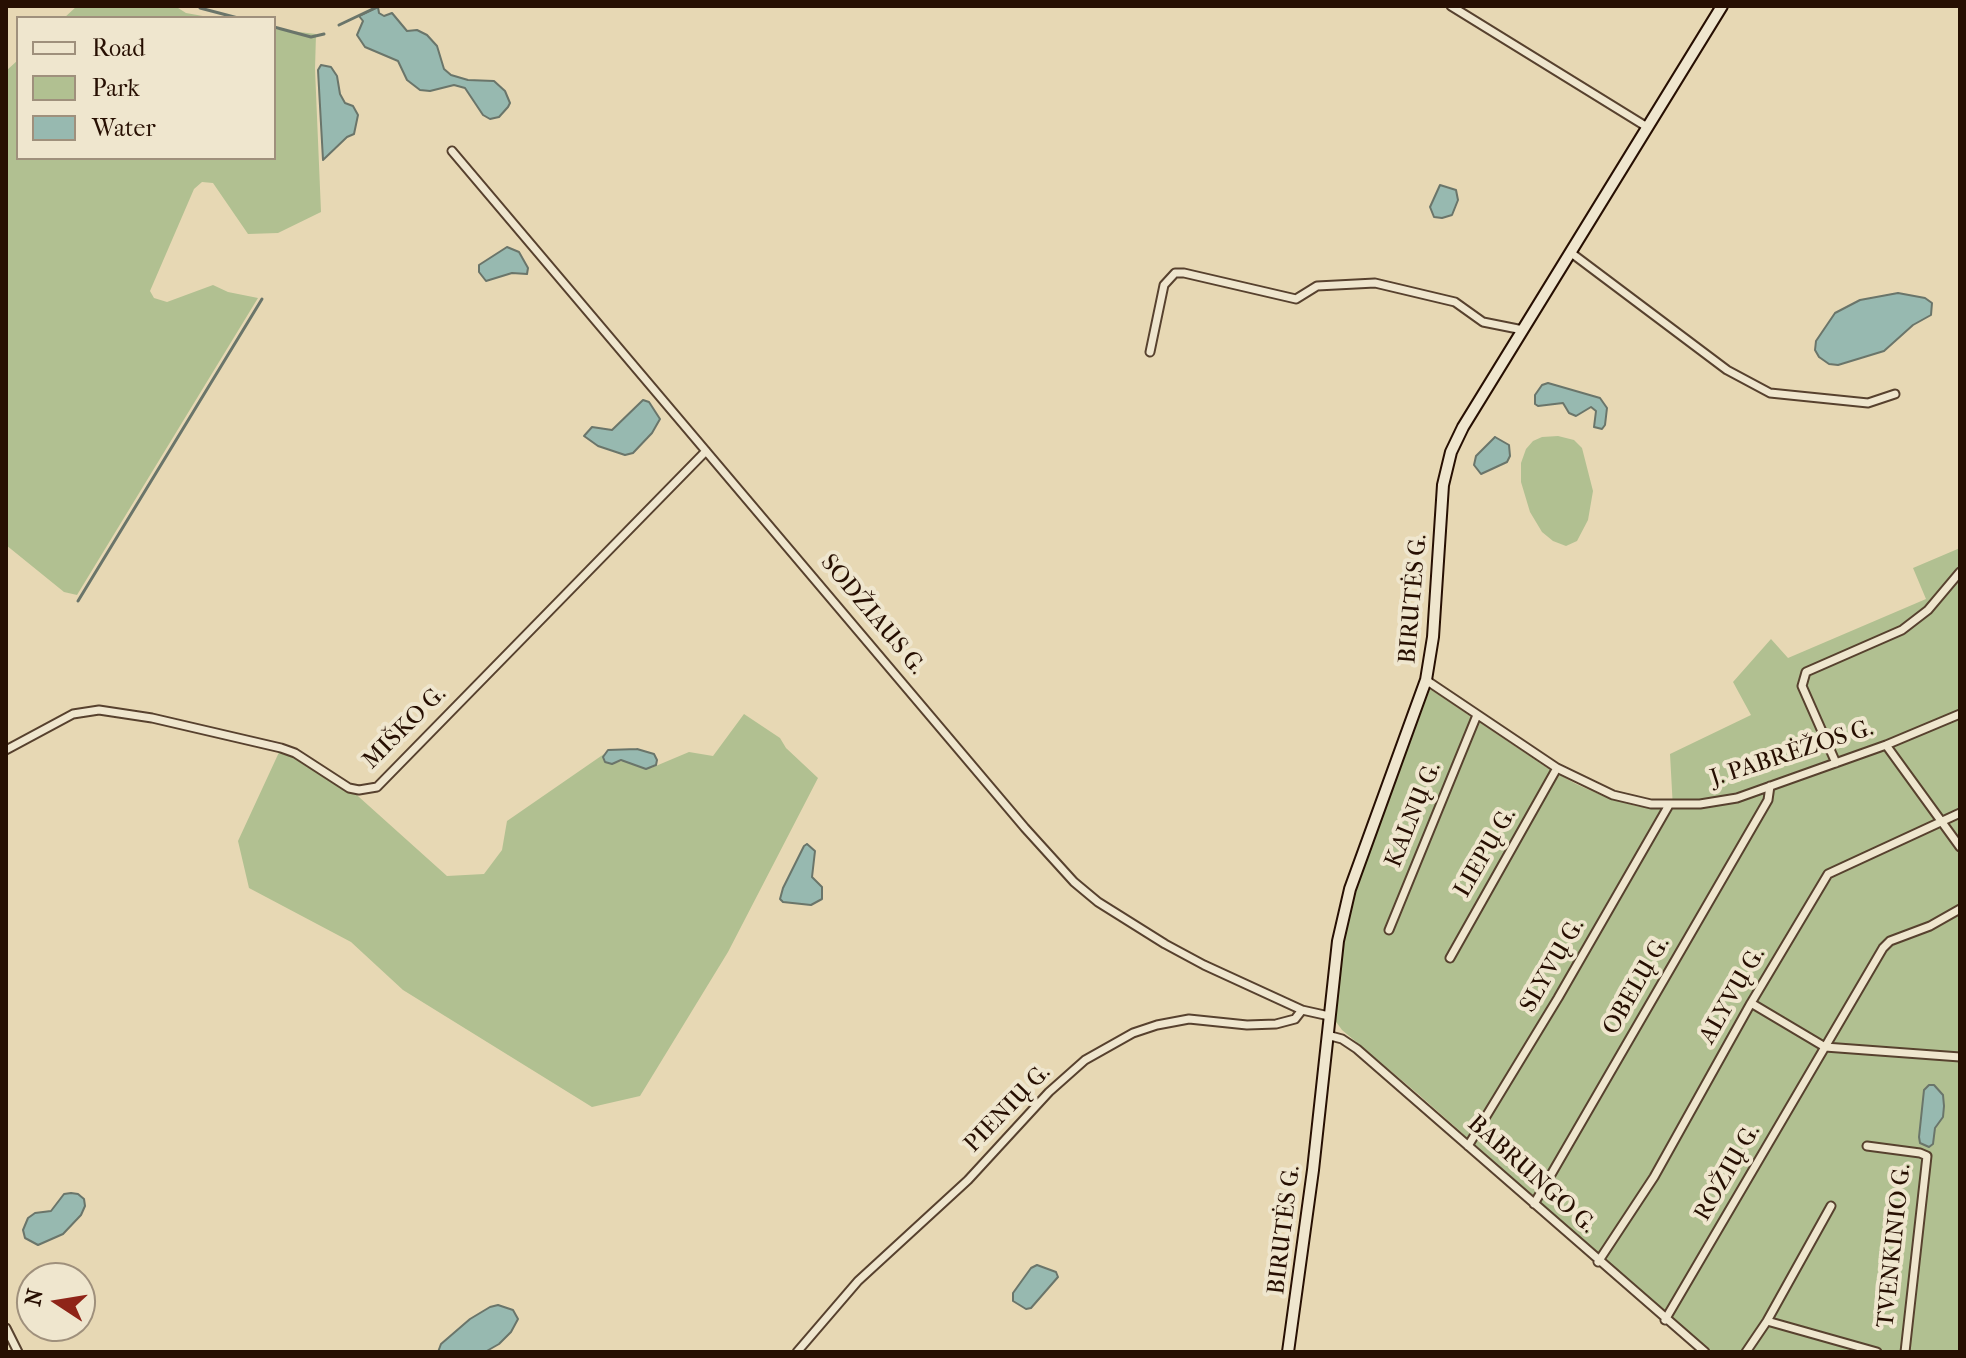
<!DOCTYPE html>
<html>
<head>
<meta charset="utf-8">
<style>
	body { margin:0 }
	#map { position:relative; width:1966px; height:1358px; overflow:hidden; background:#e7d8b4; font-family:"IM FELL French Canon",serif }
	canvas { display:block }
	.frame { position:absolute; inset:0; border:8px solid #270f02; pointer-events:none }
	.legend { position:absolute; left:16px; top:16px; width:260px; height:144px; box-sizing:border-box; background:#efe6ce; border:2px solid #9f907c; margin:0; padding:10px 14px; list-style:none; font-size:24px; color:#270f02 }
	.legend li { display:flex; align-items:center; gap:16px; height:40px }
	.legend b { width:40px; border:2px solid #9f907c }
	.north { position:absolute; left:16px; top:1262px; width:80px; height:80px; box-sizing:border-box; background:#efe6ce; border:2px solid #9f907c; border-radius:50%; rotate:282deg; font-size:22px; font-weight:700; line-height:32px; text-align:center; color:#270f02 }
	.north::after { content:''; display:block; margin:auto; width:28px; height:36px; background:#8f2418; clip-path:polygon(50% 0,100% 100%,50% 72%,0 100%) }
</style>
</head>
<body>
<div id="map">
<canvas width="1966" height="1358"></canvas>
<div class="frame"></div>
<ul class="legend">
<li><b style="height:10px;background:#efe6ce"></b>Road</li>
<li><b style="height:22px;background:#b1c091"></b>Park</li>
<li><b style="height:22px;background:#97b9b0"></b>Water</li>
</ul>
<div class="north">N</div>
</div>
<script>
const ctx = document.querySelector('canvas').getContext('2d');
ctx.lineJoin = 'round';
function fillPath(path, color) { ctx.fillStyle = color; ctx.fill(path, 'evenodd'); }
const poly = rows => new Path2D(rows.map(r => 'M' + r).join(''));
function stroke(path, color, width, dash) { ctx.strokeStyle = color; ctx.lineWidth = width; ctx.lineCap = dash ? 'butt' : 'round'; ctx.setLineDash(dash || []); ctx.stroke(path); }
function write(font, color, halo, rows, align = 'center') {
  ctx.font = font + ' "IM FELL French Canon",serif'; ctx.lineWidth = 8; ctx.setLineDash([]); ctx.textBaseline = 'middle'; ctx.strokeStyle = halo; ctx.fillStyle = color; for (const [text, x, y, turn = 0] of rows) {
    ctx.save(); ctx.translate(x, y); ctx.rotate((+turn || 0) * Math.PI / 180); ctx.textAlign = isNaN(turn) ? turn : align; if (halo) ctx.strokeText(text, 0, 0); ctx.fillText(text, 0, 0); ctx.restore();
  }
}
fillPath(poly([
	[77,6,175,6,186,13,214,18,64,18],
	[274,29,316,34,315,69,321,212,278,233,248,234,213,183,202,182,194,189,150,291,154,298,167,302,213,285,228,292,258,298,77,595,64,592,6,545,6,71,18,60,18,158,274,158],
	[1558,436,1574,440,1582,448,1593,491,1588,520,1577,541,1566,546,1553,541,1542,532,1530,512,1521,482,1521,463,1526,449,1533,441,1542,437],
	[1960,548,1960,1352,1713,1352,1689,1334,1418,1094,1342,1030,1334,1019,1341,949,1353,898,1430,689,1549,769,1576,784,1608,798,1636,806,1673,809,1670,754,1751,715,1733,682,1771,639,1788,658,1926,599,1913,568],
	[744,714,780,738,786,748,818,778,728,952,640,1096,592,1107,403,990,351,942,249,888,238,841,281,748,349,788,447,876,484,874,502,850,507,821,604,754,603,757,612,764,626,760,639,767,651,768,689,752,713,756]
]), '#b1c091');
const water = poly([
	[378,7,379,13,384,16,392,13,407,31,417,30,427,35,437,46,444,69,451,75,468,80,494,81,505,91,510,103,508,107,499,117,490,119,483,115,465,88,454,85,430,91,420,90,407,80,398,61,365,47,357,35,363,21,359,16,378,7],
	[321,65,331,67,337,76,340,94,345,103,353,106,358,115,354,134,347,137,323,160,318,70,321,65],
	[1440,185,1456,190,1458,200,1452,215,1442,218,1434,217,1430,207,1440,185],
	[507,247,519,252,528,268,527,274,512,273,486,281,479,272,479,265,507,247],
	[1898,293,1925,298,1932,303,1931,315,1913,325,1884,351,1838,365,1829,364,1819,357,1815,350,1816,341,1835,313,1860,300,1898,293],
	[1548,383,1600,398,1607,408,1605,425,1602,429,1594,427,1596,411,1591,407,1576,416,1569,413,1563,403,1538,406,1535,404,1535,395,1542,385,1548,383],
	[643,400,649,402,660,419,652,433,633,453,625,455,598,446,584,436,592,427,612,430,643,400],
	[1495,437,1509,445,1510,456,1507,462,1481,474,1474,465,1476,456,1495,437],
	[637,749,654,754,657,760,656,765,646,769,621,760,612,764,605,762,603,757,608,750,637,749],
	[807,844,815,851,812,877,822,887,822,899,811,905,783,902,780,899,783,888,804,846,807,844],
	[1929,1085,1934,1085,1943,1095,1944,1106,1943,1117,1935,1128,1933,1144,1929,1147,1920,1143,1919,1137,1924,1090,1929,1085],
	[71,1193,78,1194,84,1199,85,1206,81,1215,63,1234,38,1245,25,1238,23,1230,28,1218,35,1213,51,1211,64,1194,71,1193],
	[1037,1265,1056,1272,1058,1277,1031,1308,1026,1309,1013,1301,1013,1293,1031,1268,1037,1265],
	[498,1305,513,1310,518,1319,511,1332,499,1344,485,1352,438,1352,441,1344,470,1319,490,1307,498,1305]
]);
fillPath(water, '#97b9b0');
stroke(water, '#6a756a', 2);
stroke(poly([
	[200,8,238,18],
	[339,25,379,6],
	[274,27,311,37,324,34],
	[78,601,262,299]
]), '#6a756a', 3);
const street = poly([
	[1451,6,1647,127],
	[452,151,1025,828,1074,882,1098,902,1165,944,1204,965,1302,1010,1329,1016],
	[1570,252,1727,370,1770,393,1868,403,1895,394],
	[1150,352,1164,285,1175,273,1184,273,1296,299,1317,286,1375,283,1455,302,1483,322,1523,330],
	[1426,680,1557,768,1613,795,1651,804,1700,804,1737,798,1886,745,1960,714],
	[1886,745,1960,847],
	[6,750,73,714,99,710,152,718,281,748,295,753,349,788,359,790,377,787,706,451],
	[1836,763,1802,686,1806,672,1902,630,1928,610,1960,572],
	[1389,930,1477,715],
	[1450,958,1557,768],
	[1751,1003,1825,1047,1960,1057],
	[1327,1035,1342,1039,1357,1049,1705,1352],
	[1468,1146,1558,998,1669,805],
	[1867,1146,1920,1153,1927,1156,1905,1352],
	[1534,1204,1768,800,1770,786],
	[1598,1262,1654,1177,1751,1003,1828,874,1960,813],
	[1665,1320,1883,948,1890,941,1930,926,1960,909],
	[1767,1321,1877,1352],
	[6,1328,18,1352],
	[797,1352,858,1281,968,1180,1049,1092,1085,1060,1133,1033,1157,1025,1189,1019,1247,1025,1276,1024,1295,1019,1302,1010],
	[1746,1352,1767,1321,1831,1206]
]);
const secondary = poly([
	[1288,1352,1313,1170,1338,941,1350,889,1426,680,1433,637,1443,485,1451,452,1463,427,1722,6]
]);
stroke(street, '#57412e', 11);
stroke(secondary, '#270f02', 14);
stroke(street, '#efe6ce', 7);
stroke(secondary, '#efe6ce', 10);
write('24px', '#270f02', '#efe6ce', [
	["BIRUTĖS G.",1414,599,-85],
	["SODŽIAUS G.",872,615,50],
	["MIŠKO G.",405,728,-45],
	["J. PABRĖŽOS G.",1792,754,-18],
	["KALNŲ G.",1414,815,-68],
	["LIEPŲ G.",1486,853,-60],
	["SLYVŲ G.",1553,966,-60],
	["OBELŲ G.",1637,986,-60],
	["ALYVŲ G.",1733,996,-60],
	["PIENIŲ G.",1008,1109,-46],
	["ROŽIŲ G.",1728,1173,-60],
	["BABRUNGO G.",1531,1175,42],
	["BIRUTĖS G.",1285,1230,-83],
	["TVENKINIO G.",1895,1246,-84]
]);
</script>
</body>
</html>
